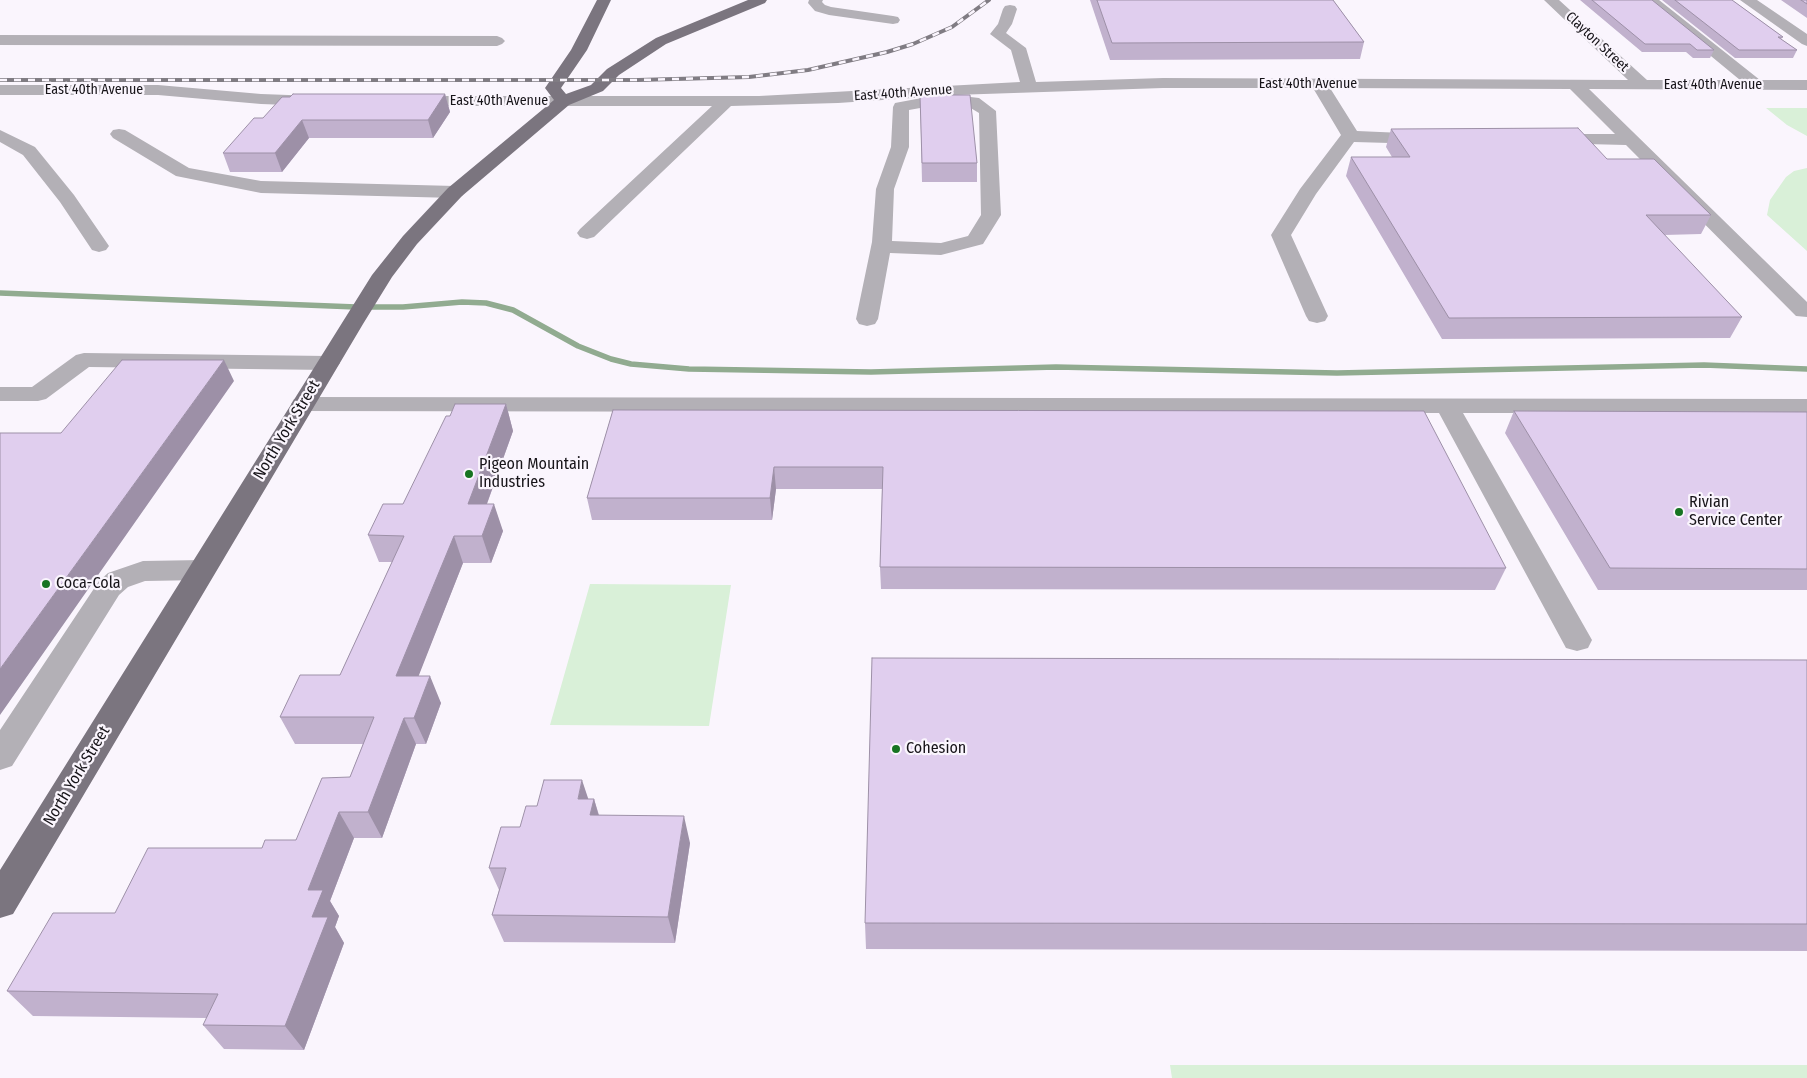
<!DOCTYPE html>
<html>
<head>
<meta charset="utf-8">
<style>
	body { margin:0 }
	canvas { display:block; background:#faf5fd }
</style>
</head>
<body>
<canvas width="1807" height="1078"></canvas>
<script>
const ctx = document.querySelector('canvas').getContext('2d');
ctx.lineJoin = 'round';
function fillPath(path, color) { ctx.fillStyle = color; ctx.fill(path, 'evenodd'); }
const poly = rows => new Path2D(rows.map(r => 'M' + r).join(''));
function stroke(path, color, width, dash) { ctx.strokeStyle = color; ctx.lineWidth = width; ctx.lineCap = dash ? 'butt' : 'round'; ctx.setLineDash(dash || []); ctx.stroke(path); }
function write(font, color, halo, rows, align = 'center') {
  ctx.font = font + ' "Fira Sans Condensed",sans-serif'; ctx.lineWidth = 4.5; ctx.setLineDash([]); ctx.textBaseline = 'middle'; ctx.strokeStyle = halo; ctx.fillStyle = color; for (const [text, x, y, turn = 0] of rows) {
    ctx.save(); ctx.translate(x, y); ctx.rotate((+turn || 0) * Math.PI / 180); ctx.textAlign = isNaN(turn) ? turn : align; if (halo) ctx.strokeText(text, 0, 0); ctx.fillText(text, 0, 0); ctx.restore();
  }
}
fillPath(poly([
	[1766,108,1807,108,1807,136,1787,125],
	[1807,168,1807,251,1767,215,1770,200,1786,177,1794,171],
	[590,584,731,585,709,726,550,725],
	[1170,1065,1807,1065,1807,1078,1172,1078]
]), '#d9f0d8');
stroke(poly([
	[0,293,356,307,403,307,462,302,486,303,513,310,578,346,611,359,631,364,689,369,871,372,1056,367,1337,373,1704,365,1807,369]
]), '#91ab90', 5.5);
fillPath(poly([
	[809,0,823,0,822,2,825,5,831,7,893,16,898,17,900,20,898,23,893,24,829,15,815,11,808,3,809,0],
	[1544,0,1559,0,1647,80,1740,80,1643,0,1659,0,1760,80,1807,80,1807,90,1589,89,1807,302,1807,317,1796,316,1626,145,1545,143,1542,139,1545,135,1551,134,1615,134,1570,89,1330,88,1357,131,1426,134,1432,135,1435,139,1432,143,1426,144,1354,142,1316,194,1291,235,1328,316,1325,321,1317,323,1309,321,1306,316,1271,235,1300,189,1341,135,1313,88,1163,88,954,95,979,98,996,111,1001,215,983,244,941,255,890,253,878,319,875,324,867,326,859,324,856,319,872,242,876,189,891,147,893,107,895,103,927,97,838,103,731,106,594,237,587,239,580,237,577,233,580,229,712,106,409,106,403,105,401,101,403,97,409,96,759,96,1020,82,1011,50,990,34,998,24,1003,9,1005,6,1010,5,1015,6,1017,9,1012,24,1006,33,1026,48,1036,82,1163,78,1628,80,1544,0],
	[939,101,946,104,969,107,979,113,981,215,968,236,941,243,892,241,894,189,909,147,909,110,937,105,939,101],
	[1740,0,1757,0,1807,34,1807,46,1802,44,1740,0],
	[0,35,497,36,502,38,505,41,502,44,497,46,0,45,0,35],
	[0,85,158,85,261,94,316,96,322,97,324,101,322,105,316,106,261,104,158,95,0,95,0,85],
	[119,129,125,130,189,168,261,181,455,186,462,188,465,192,462,196,455,198,261,193,176,176,113,138,110,134,113,130,119,129],
	[0,130,35,147,74,195,109,246,106,250,99,252,92,250,60,202,23,155,0,142,0,130],
	[84,353,328,356,336,358,340,363,336,368,328,370,89,367,46,399,38,401,0,401,0,387,32,387,76,355,84,353],
	[303,397,1807,399,1807,413,1463,413,1592,640,1588,648,1577,651,1566,648,1439,413,303,411,294,409,291,404,294,399,303,397],
	[202,560,212,563,216,570,212,577,202,580,145,581,128,587,119,595,12,766,0,770,0,730,99,581,108,573,143,561,202,560]
]), '#b3b0b6');
fillPath(poly([
	[597,0,611,0,587,50,561,88,566,94,591,85,607,69,656,38,748,0,767,0,765,3,666,44,619,75,603,91,569,105,462,196,417,244,392,277,363,324,13,914,0,918,0,870,372,275,403,236,448,188,554,100,545,88,571,50,597,0]
]), '#7b757f');
const rail = poly([
	[0,80,638,80,749,77,808,70,887,52,913,44,952,27,989,0]
]);
stroke(rail, '#807c83', 4);
stroke(rail, '#faf5fd', 2.5, [7]);
fillPath(poly([
	[1090,0,1333,0,1364,42,1360,59,1110,60],
	[1580,0,1652,0,1714,50,1710,58,1693,58,1686,52,1642,52],
	[1662,0,1732,0,1783,37,1781,39,1797,50,1793,58,1735,58],
	[1781,0,1807,0,1807,18],
	[445,94,450,112,433,138,309,138,282,172,230,172,223,153,263,118],
	[920,95,977,163,977,182,922,182],
	[1391,129,1607,159,1711,215,1701,234,1664,235,1742,317,1730,338,1442,339,1346,176,1351,157,1392,157,1386,147],
	[506,404,513,431,487,504,503,531,491,563,463,563,418,676,441,703,426,744,416,744,382,838,354,838,330,901,339,916,335,927,344,943,304,1050,224,1049,203,1025,207,1018,33,1016,7,991,115,913,262,848,296,840,350,777,363,744,295,744,280,717,340,675,392,562,379,562,368,535,403,504,450,416],
	[613,410,1506,568,1495,590,881,589,880,567,882,489,776,489,772,520,592,520,587,498],
	[1514,411,1807,412,1807,590,1598,590,1505,433],
	[1807,660,1807,951,866,949,865,923],
	[588,799,594,799,599,815,690,843,675,943,504,942,492,915,499,890,489,868,537,806]
]), '#c1b1cd');
fillPath(poly([
	[445,94,450,112,433,138,428,120],
	[302,120,309,138,282,172,275,153],
	[224,360,234,381,0,715,0,669],
	[506,404,513,431,477,531,468,504],
	[774,467,776,489,772,520,770,498],
	[494,504,503,531,491,563,482,536],
	[454,536,463,563,408,703,396,676],
	[430,676,441,703,426,744,414,718],
	[404,718,416,744,382,838,368,812],
	[582,780,591,807,578,799],
	[594,799,602,827,590,815],
	[339,812,354,838,330,901,339,916,335,927,344,943,304,1050,285,1026,312,917,308,890],
	[684,816,690,843,675,943,668,917]
]), '#9d90a7');
const building = poly([
	[1097,0,1333,0,1364,42,1112,43,1097,0],
	[1592,0,1652,0,1714,50,1697,50,1690,44,1645,44,1592,0],
	[1675,0,1732,0,1783,37,1778,37,1797,50,1739,50,1675,0],
	[1801,0,1807,0,1807,4,1801,0],
	[293,94,445,94,428,120,302,120,275,153,223,153,254,118,263,118,282,97,290,97,293,94],
	[920,95,970,95,977,163,922,163,920,95],
	[1578,128,1607,159,1654,159,1711,215,1646,215,1742,317,1449,318,1351,157,1410,157,1391,129,1578,128],
	[122,360,224,360,0,669,0,433,61,433,122,360],
	[455,404,506,404,468,504,494,504,482,536,454,536,396,676,430,676,414,718,404,718,368,812,339,812,308,890,323,890,312,917,328,917,285,1026,203,1025,218,994,7,991,53,913,115,913,148,848,262,848,265,840,296,840,322,778,350,777,374,717,280,717,300,675,340,675,404,536,368,535,383,504,403,504,446,416,450,416,455,404],
	[613,410,1424,411,1506,568,880,567,883,467,774,467,770,498,587,498,613,410],
	[1514,411,1807,412,1807,569,1610,568,1514,411],
	[872,658,1807,660,1807,924,865,923,872,658],
	[544,780,582,780,578,799,594,799,590,815,684,816,668,917,492,915,506,868,489,868,501,827,520,827,526,806,537,806,544,780]
]);
fillPath(building, '#e0ceee');
stroke(building, '#9d90a7', 1);
for (const [x, y, r, color] of [
	[469,474,5,"#177422"],
	[1679,512,5,"#177422"],
	[46,584,5,"#177422"],
	[896,749,5,"#177422"]
]) { const dot = new Path2D(); dot.arc(x, y, r, 0, 2 * Math.PI); ctx.fillStyle = color; ctx.fill(dot); stroke(dot, '#faf5fd', 2); }
write('14px', '#171419', '#faf5fd', [
	["Clayton Street",1597,42,43],
	["East 40th Avenue",1308,84],
	["East 40th Avenue",1713,85],
	["East 40th Avenue",94,90],
	["East 40th Avenue",903,93,-4],
	["East 40th Avenue",499,101]
]);
write('16px', '#171419', '#faf5fd', [
	["North York Street",287,430,-59],
	["North York Street",77,776,-59]
]);
write('16px', '#171419', '#faf5fd', [
	["Pigeon Mountain",479,465],
	["Industries",479,483],
	["Rivian",1689,503],
	["Service Center",1689,521],
	["Coca-Cola",56,584],
	["Cohesion",906,749]
], 'left');
</script>
</body>
</html>
